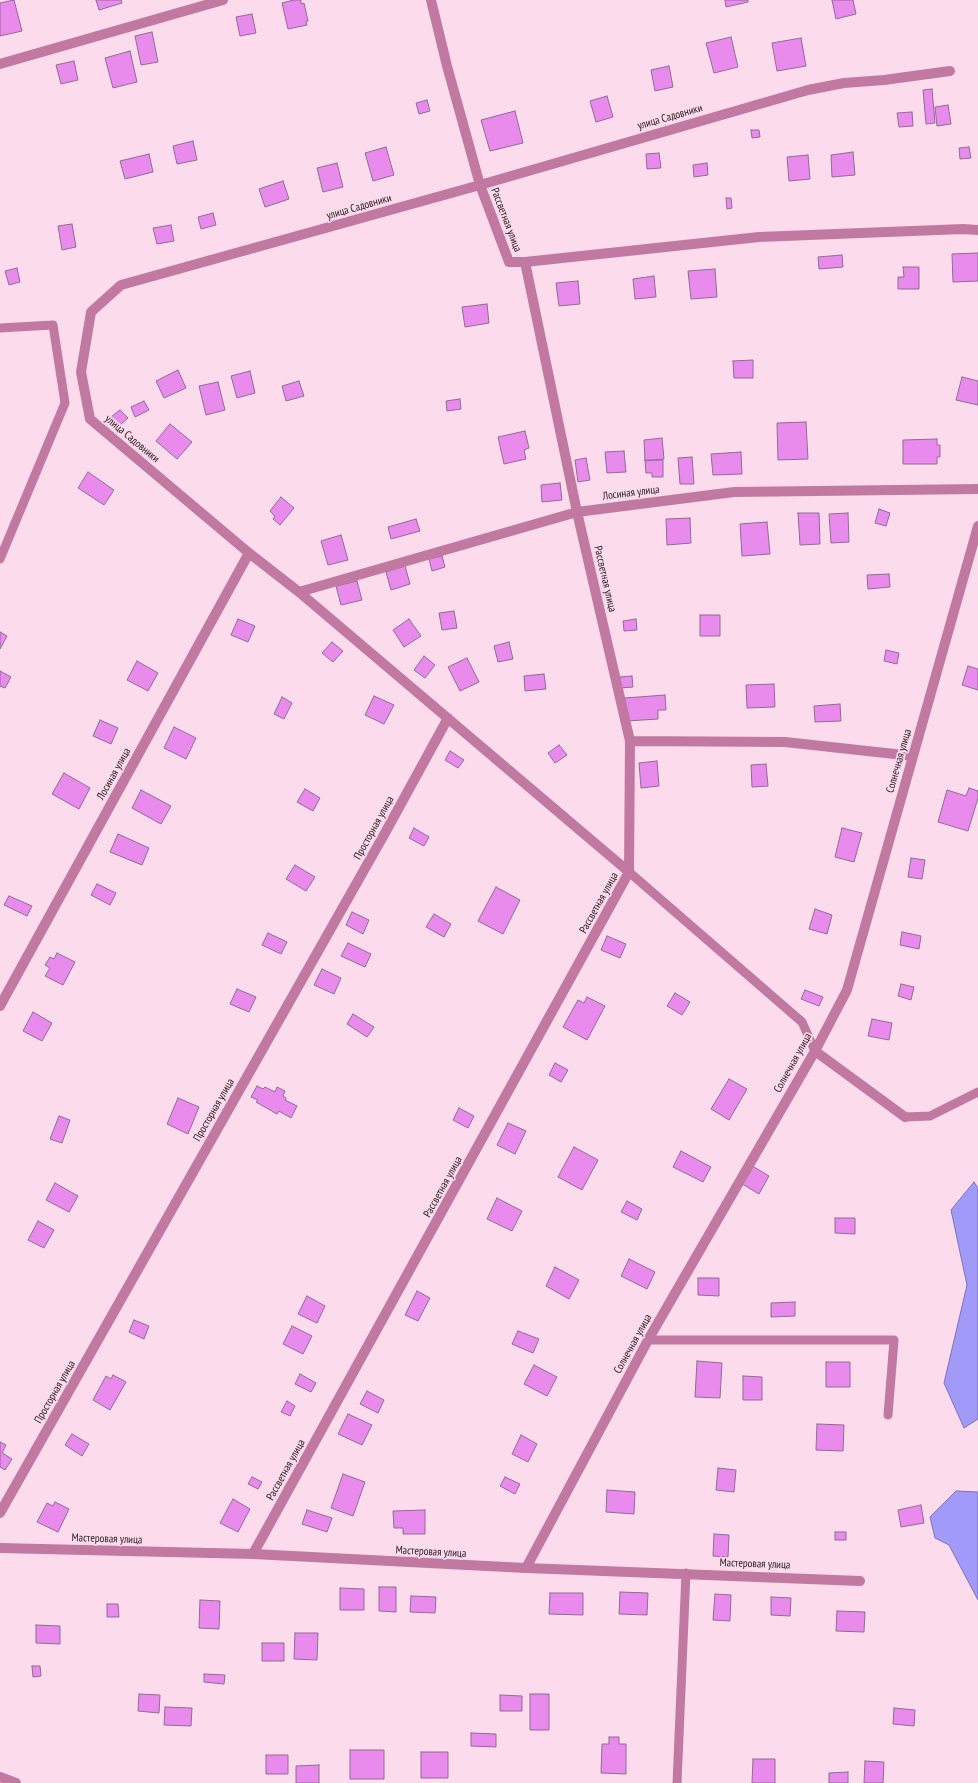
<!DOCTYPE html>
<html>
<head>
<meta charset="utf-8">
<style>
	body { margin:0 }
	canvas { display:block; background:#fcdcec }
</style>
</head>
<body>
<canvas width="978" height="1783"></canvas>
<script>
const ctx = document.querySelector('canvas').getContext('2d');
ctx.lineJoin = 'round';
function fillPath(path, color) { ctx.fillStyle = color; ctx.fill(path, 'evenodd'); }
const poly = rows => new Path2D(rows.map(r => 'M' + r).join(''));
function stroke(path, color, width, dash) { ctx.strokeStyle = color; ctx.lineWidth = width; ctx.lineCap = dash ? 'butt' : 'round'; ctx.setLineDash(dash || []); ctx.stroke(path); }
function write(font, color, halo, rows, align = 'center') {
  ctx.font = font + ' "PT Sans Narrow",sans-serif'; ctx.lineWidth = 3.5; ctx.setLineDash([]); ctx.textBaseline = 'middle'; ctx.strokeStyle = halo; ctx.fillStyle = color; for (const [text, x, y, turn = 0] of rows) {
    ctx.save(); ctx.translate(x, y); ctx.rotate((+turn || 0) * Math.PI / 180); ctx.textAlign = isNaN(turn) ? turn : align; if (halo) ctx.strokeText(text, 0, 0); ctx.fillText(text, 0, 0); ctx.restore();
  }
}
const water = poly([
	[974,1182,978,1188,978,1419,964,1428,944,1383,967,1285,951,1210,974,1182],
	[956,1491,978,1492,978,1600,949,1545,935,1538,930,1517,956,1491]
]);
fillPath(water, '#a19af8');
stroke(water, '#7c72b7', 1);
const building = poly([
	[14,0,22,31,0,36,0,3,14,0],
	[96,0,121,0,122,3,99,10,96,0],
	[294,0,301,0,301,4,304,3,308,21,306,21,307,25,288,29,282,3,294,0],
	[725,0,748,0,748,2,726,7,725,0],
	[832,0,853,0,856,14,836,19,832,0],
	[252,14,256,33,240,36,236,17,252,14],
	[152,32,158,62,141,65,135,36,152,32],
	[731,37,738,67,714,73,706,43,731,37],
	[801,38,806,66,777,71,772,43,801,38],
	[130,51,137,82,113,88,105,58,130,51],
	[74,61,78,80,61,84,56,65,74,61],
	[669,66,673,87,655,91,651,70,669,66],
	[932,89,935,123,926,124,923,90,932,89],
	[607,96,613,117,596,122,590,101,607,96],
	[427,100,430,111,419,114,416,103,427,100],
	[948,105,951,124,937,126,935,107,948,105],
	[515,111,523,143,490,151,481,120,515,111],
	[912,112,913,126,899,127,897,113,912,112],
	[751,130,759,130,760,137,752,138,751,130],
	[193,141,197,160,177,164,173,146,193,141],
	[386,147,394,175,373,181,365,153,386,147],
	[969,147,971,158,960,159,959,148,969,147],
	[853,152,855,175,832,177,831,155,853,152],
	[659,153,661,168,647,169,646,154,659,153],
	[149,154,153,172,125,179,120,161,149,154],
	[808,155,810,179,789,181,787,157,808,155],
	[337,163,343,187,323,192,317,168,337,163],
	[707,163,708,175,694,177,693,165,707,163],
	[283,181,289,199,265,207,259,189,283,181],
	[726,198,731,198,732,208,727,209,726,198],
	[213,213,216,225,201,229,198,217,213,213],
	[72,224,76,247,62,250,58,226,72,224],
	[171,225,174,241,157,244,153,228,171,225],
	[978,253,978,281,953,282,952,254,978,253],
	[842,255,843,267,819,269,818,257,842,255],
	[903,267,919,267,919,289,898,289,898,277,904,277,903,267],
	[17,268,20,282,9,285,5,271,17,268],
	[715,269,717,297,691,299,688,271,715,269],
	[654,276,656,297,635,299,633,279,654,276],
	[578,281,580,304,559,306,556,283,578,281],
	[487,304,489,323,465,327,462,307,487,304],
	[733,361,753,360,753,378,734,378,733,361],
	[178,370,186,388,164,398,156,381,178,370],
	[250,371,255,393,237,398,231,376,250,371],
	[962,377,978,381,978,405,956,400,962,377],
	[299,381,304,396,286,401,282,386,299,381],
	[218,382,225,410,206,415,199,386,218,382],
	[460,399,461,409,447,411,446,401,460,399],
	[144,401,149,410,135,417,131,407,144,401],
	[120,410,128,418,119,426,111,417,120,410],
	[806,422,808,459,778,460,777,423,806,422],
	[170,424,192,442,177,459,156,441,170,424],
	[525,431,529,448,524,450,526,459,504,464,498,437,525,431],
	[662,438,664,459,645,461,644,440,662,438],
	[937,439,937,445,940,445,940,457,937,457,937,464,903,464,903,440,937,439],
	[624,451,626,472,607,473,605,452,624,451],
	[741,452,742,474,713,475,711,454,741,452],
	[692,457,694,484,680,484,678,458,692,457],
	[586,458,590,480,578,482,575,460,586,458],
	[645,460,663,460,663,477,652,477,652,473,646,473,645,460],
	[88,472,114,490,104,505,78,488,88,472],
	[560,483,562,500,542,502,541,485,560,483],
	[281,497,294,508,280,525,273,519,275,516,270,511,281,497],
	[879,509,890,513,886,526,875,523,879,509],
	[798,513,819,513,820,544,800,545,798,513],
	[848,513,849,542,831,543,829,514,848,513],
	[690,518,691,543,667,545,666,519,690,518],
	[416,519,420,531,391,539,388,527,416,519],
	[767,522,770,554,742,556,740,524,767,522],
	[341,535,348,560,328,565,321,541,341,535],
	[442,556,445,567,432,571,429,559,442,556],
	[405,566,410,584,391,590,386,572,405,566],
	[889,574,890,587,868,589,867,575,889,574],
	[357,581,362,600,341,605,336,586,357,581],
	[454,611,457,628,442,630,439,613,454,611],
	[700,615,720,615,720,636,700,636,700,615],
	[238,619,255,626,248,642,231,635,238,619],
	[409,619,421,636,404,647,393,630,409,619],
	[636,619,637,630,624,631,623,621,636,619],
	[0,632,7,636,0,649,0,632],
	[332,642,343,651,333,662,322,653,332,642],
	[509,642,513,659,498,662,494,646,509,642],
	[886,650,899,653,897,664,884,661,886,650],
	[424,656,435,665,425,678,414,670,424,656],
	[467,658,479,682,460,691,448,667,467,658],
	[137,661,158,673,148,691,127,680,137,661],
	[968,666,978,669,978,690,962,685,968,666],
	[0,671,11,677,5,688,0,686,0,671],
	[544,674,546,689,525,691,524,676,544,674],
	[632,676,633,687,621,688,620,677,632,676],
	[774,684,775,707,747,708,746,685,774,684],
	[665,695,666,710,658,710,658,719,627,721,625,698,665,695],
	[374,696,394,705,384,724,365,715,374,696],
	[282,697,292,703,284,719,274,714,282,697],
	[840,704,841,721,815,722,814,706,840,704],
	[100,720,118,728,111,744,93,736,100,720],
	[174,727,196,738,186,759,164,748,174,727],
	[559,745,567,755,555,763,548,753,559,745],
	[450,751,464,760,458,768,445,760,450,751],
	[657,761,659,786,641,788,639,763,657,761],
	[766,764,768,786,752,787,751,765,766,764],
	[64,773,90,788,79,809,52,794,64,773],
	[969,788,978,791,978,798,968,831,938,822,947,790,966,796,969,788],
	[305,789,320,798,313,811,297,802,305,789],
	[141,790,171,806,161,824,132,808,141,790],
	[414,828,429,837,424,846,409,838,414,828],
	[842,828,862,833,854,862,835,857,842,828],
	[118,834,149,848,142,865,110,852,118,834],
	[911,858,925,860,922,879,908,877,911,858],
	[295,865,315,877,306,891,286,879,295,865],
	[97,884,116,893,110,905,91,895,97,884],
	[496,887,520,900,503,934,478,921,496,887],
	[9,896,32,906,27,916,4,905,9,896],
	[815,909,832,915,827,934,809,929,815,909],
	[352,912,369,920,363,934,346,925,352,912],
	[434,914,451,924,444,937,426,927,434,914],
	[902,932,921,936,919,949,900,945,902,932],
	[268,933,287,942,281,954,262,945,268,933],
	[607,936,626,944,620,958,601,950,607,936],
	[348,943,371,954,365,967,341,956,348,943],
	[57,953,75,962,63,985,45,976,50,968,45,965,50,957,54,959,57,953],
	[322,969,341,978,334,994,314,985,322,969],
	[901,984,914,987,911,1000,898,996,901,984],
	[237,989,256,997,249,1012,230,1004,237,989],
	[805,990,823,997,819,1006,801,999,805,990],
	[675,993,690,1002,682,1015,667,1006,675,993],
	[587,997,605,1006,587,1040,563,1027,578,1000,584,1003,587,997],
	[33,1012,52,1023,42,1041,23,1031,33,1012],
	[353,1014,374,1027,367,1037,347,1024,353,1014],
	[872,1019,892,1023,889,1040,868,1036,872,1019],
	[555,1063,568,1070,561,1082,549,1075,555,1063],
	[729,1079,747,1089,729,1120,711,1109,729,1079],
	[257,1086,263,1089,265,1087,275,1092,277,1087,285,1091,283,1096,286,1098,285,1100,297,1106,291,1118,279,1111,277,1114,256,1102,258,1100,251,1097,257,1086],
	[178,1098,199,1107,188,1134,167,1124,178,1098],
	[459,1108,474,1116,468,1128,453,1120,459,1108],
	[59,1116,70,1120,62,1143,50,1139,59,1116],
	[508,1123,526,1131,515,1154,497,1145,508,1123],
	[574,1147,598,1160,582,1190,558,1177,574,1147],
	[681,1151,711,1167,703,1182,673,1167,681,1151],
	[749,1164,769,1176,759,1194,739,1182,749,1164],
	[55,1183,78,1196,69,1212,46,1200,55,1183],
	[497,1198,522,1211,512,1231,487,1219,497,1198],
	[627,1201,642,1209,637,1220,621,1212,627,1201],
	[835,1218,855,1218,855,1234,835,1233,835,1218],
	[38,1221,54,1230,44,1248,28,1240,38,1221],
	[629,1259,655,1272,647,1289,621,1276,629,1259],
	[555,1267,579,1280,569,1299,546,1286,555,1267],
	[698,1278,719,1278,719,1296,698,1295,698,1278],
	[417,1291,430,1298,418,1321,405,1315,417,1291],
	[307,1296,325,1306,317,1323,298,1314,307,1296],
	[795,1302,795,1316,771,1317,771,1303,795,1302],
	[134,1320,149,1326,144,1339,129,1332,134,1320],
	[292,1326,312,1336,303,1354,283,1344,292,1326],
	[518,1331,539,1339,533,1353,512,1344,518,1331],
	[697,1361,722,1363,720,1398,695,1397,697,1361],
	[826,1362,850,1362,850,1387,826,1387,826,1362],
	[534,1365,557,1377,547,1396,524,1384,534,1365],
	[300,1374,316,1383,311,1392,295,1384,300,1374],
	[113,1375,126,1382,110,1410,93,1400,106,1376,111,1379,113,1375],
	[743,1376,762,1377,762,1400,743,1400,743,1376],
	[367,1391,384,1400,378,1413,360,1404,367,1391],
	[287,1401,295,1406,290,1416,281,1412,287,1401],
	[348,1414,372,1425,362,1445,338,1434,348,1414],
	[817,1424,844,1425,843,1451,816,1450,817,1424],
	[72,1434,89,1444,82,1456,65,1445,72,1434],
	[521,1435,537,1444,528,1462,512,1454,521,1435],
	[0,1442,6,1445,2,1453,12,1459,5,1470,0,1467,0,1442],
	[718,1468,736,1470,734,1492,716,1490,718,1468],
	[343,1474,365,1482,353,1516,331,1508,343,1474],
	[252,1477,262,1482,258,1489,248,1484,252,1477],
	[505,1477,520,1484,515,1494,500,1486,505,1477],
	[607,1490,635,1492,634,1514,606,1512,607,1490],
	[233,1499,250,1509,238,1532,220,1523,233,1499],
	[55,1502,69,1509,58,1532,37,1522,47,1503,53,1506,55,1502],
	[921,1505,924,1523,901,1527,898,1510,921,1505],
	[307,1510,332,1518,327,1532,302,1524,307,1510],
	[425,1510,425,1534,403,1534,403,1528,394,1528,393,1511,425,1510],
	[835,1532,846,1532,846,1540,835,1540,835,1532],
	[714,1534,729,1535,728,1557,713,1556,714,1534],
	[379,1587,396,1587,396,1612,379,1611,379,1587],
	[340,1588,364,1589,364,1610,340,1610,340,1588],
	[620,1592,648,1593,647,1615,619,1614,620,1592],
	[550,1593,583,1593,583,1615,549,1614,550,1593],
	[715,1594,731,1595,730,1621,713,1620,715,1594],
	[411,1596,436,1597,435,1613,410,1612,411,1596],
	[771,1597,791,1598,790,1616,771,1615,771,1597],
	[200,1600,220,1601,219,1629,199,1628,200,1600],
	[107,1604,118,1604,119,1617,107,1617,107,1604],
	[837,1611,865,1612,864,1632,836,1631,837,1611],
	[36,1625,60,1626,60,1644,36,1643,36,1625],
	[295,1633,318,1633,317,1660,294,1659,295,1633],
	[262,1643,284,1643,284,1661,262,1661,262,1643],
	[32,1666,40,1666,41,1676,33,1677,32,1666],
	[204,1674,225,1675,224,1684,204,1682,204,1674],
	[139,1694,160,1695,159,1713,138,1711,139,1694],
	[530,1694,549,1694,549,1730,530,1730,530,1694],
	[500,1695,522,1696,522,1711,500,1711,500,1695],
	[165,1707,192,1708,191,1726,164,1725,165,1707],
	[894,1708,915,1710,914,1726,893,1724,894,1708],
	[471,1733,496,1734,496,1747,471,1746,471,1733],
	[609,1737,619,1737,619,1744,626,1744,626,1774,601,1773,602,1744,609,1744,609,1737],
	[350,1750,384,1750,384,1779,350,1779,350,1750],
	[421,1752,448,1752,448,1778,421,1778,421,1752],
	[266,1755,288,1755,288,1774,266,1774,266,1755],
	[753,1759,775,1759,775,1783,752,1783,753,1759],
	[865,1761,884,1762,883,1783,864,1783,865,1761],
	[319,1765,319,1783,296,1783,296,1766,319,1765],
	[848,1772,848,1783,829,1783,829,1773,848,1772]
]);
fillPath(building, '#e98bed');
stroke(building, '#8f6c90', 1);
stroke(poly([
	[0,328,53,325,65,403,0,559],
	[629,872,802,1022,815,1051],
	[905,1117,930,1116,978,1092],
	[648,1340,894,1340,888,1415],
	[677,1783,686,1573]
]), '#c179a1', 9);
stroke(poly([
	[0,64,223,0],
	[525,262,759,237,963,229,978,230],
	[299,592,577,512,734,492,978,489],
	[630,741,785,742,913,756],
	[629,872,299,592,249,553,90,419,81,372,91,312,121,285,480,185,808,90,844,83,884,80,950,71],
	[0,1006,249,553],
	[815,1051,905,1117],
	[0,1513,385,833,448,718],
	[0,1548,253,1554,526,1568,860,1581],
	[253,1554,629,872,630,741,577,512,525,262,509,262,480,185,447,66,431,0],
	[526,1568,648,1340,815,1051,847,990,978,526],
	[0,1777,16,1783]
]), '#c179a1', 10);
write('11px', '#27151f', '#fcdcec', [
	["улица Садовники",670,117,-16],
	["улица Садовники",359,207,-16],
	["Рассветная улица",506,220,69],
	["улица Садовники",132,439,40],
	["Лосиная улица",631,493,-7],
	["Рассветная улица",605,579,77],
	["Солнечная улица",899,761,-74],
	["Лосиная улица",114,774,-61],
	["Просторная улица",374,828,-61],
	["Рассветная улица",599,903,-61],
	["Солнечная улица",793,1063,-61],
	["Просторная улица",214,1110,-60],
	["Рассветная улица",443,1187,-61],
	["Солнечная улица",633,1344,-61],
	["Просторная улица",55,1392,-60],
	["Рассветная улица",286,1470,-61],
	["Мастеровая улица",107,1539,2],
	["Мастеровая улица",431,1552,3],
	["Мастеровая улица",755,1564,2]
]);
</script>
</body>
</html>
